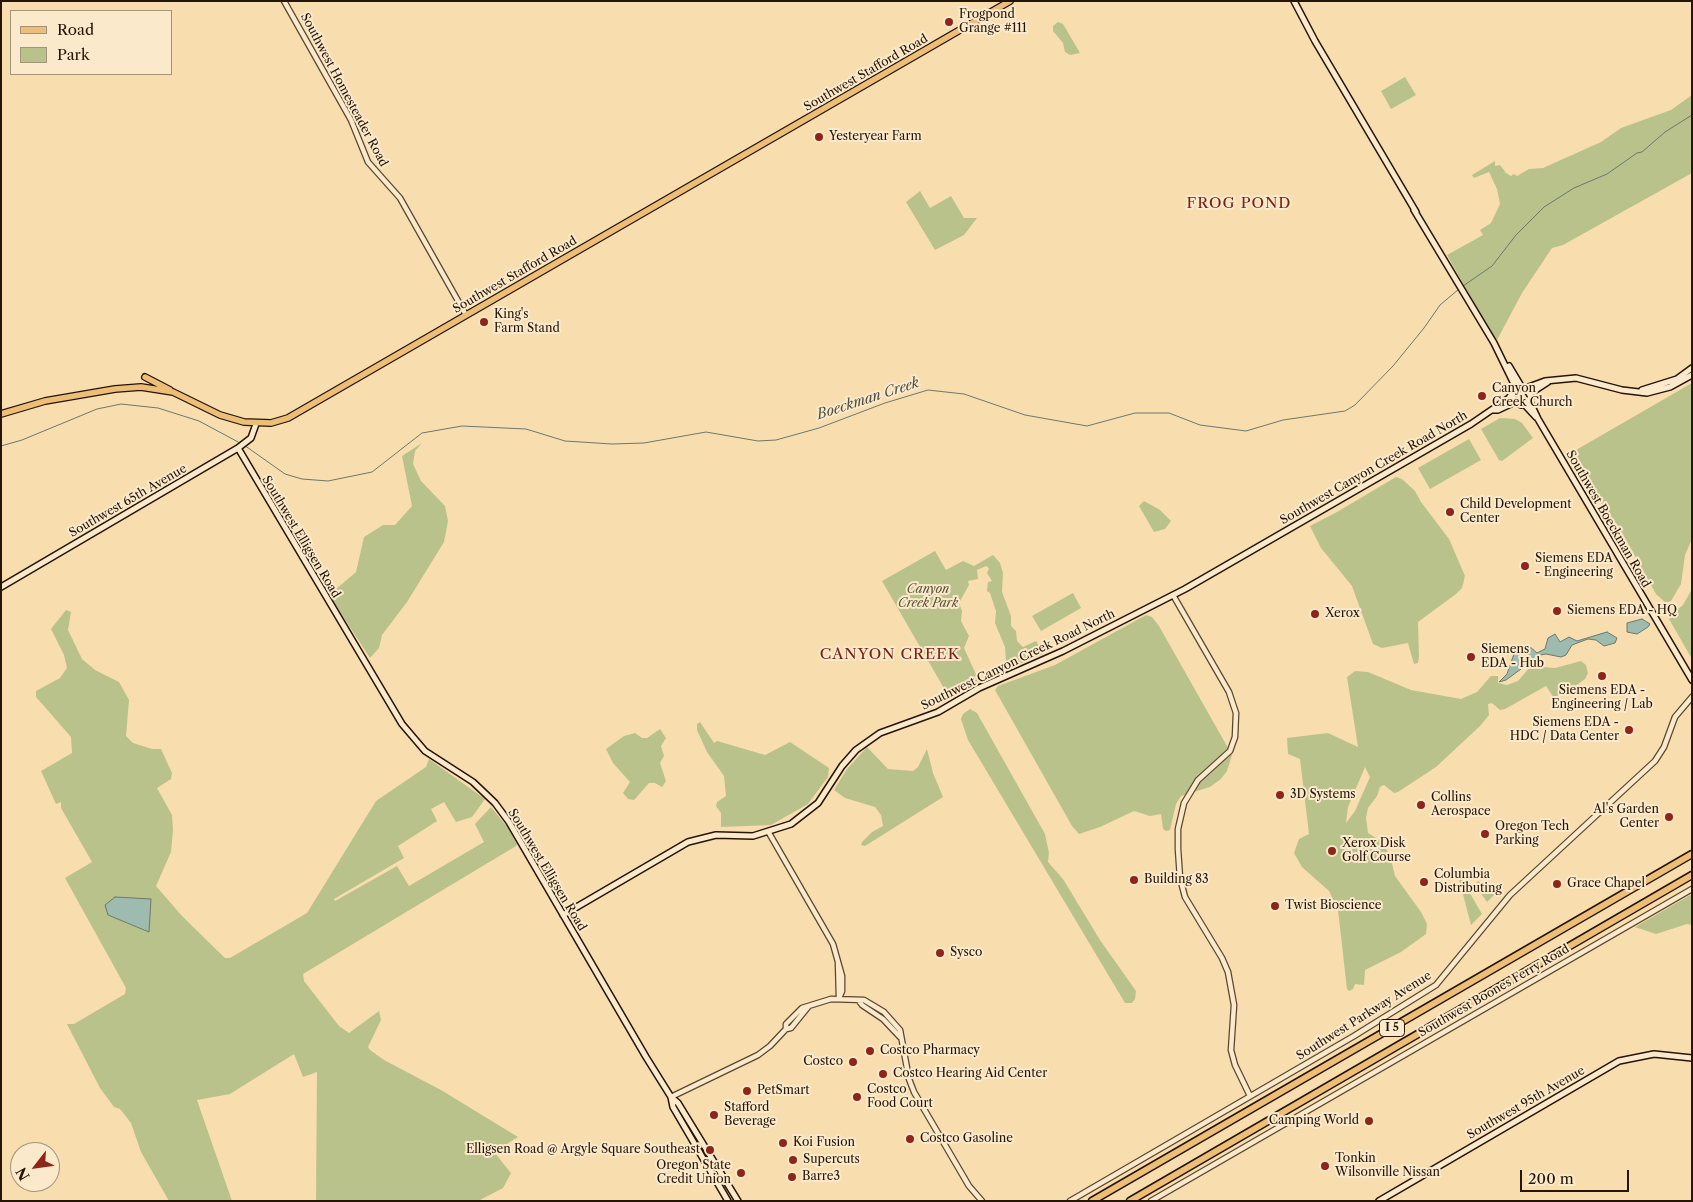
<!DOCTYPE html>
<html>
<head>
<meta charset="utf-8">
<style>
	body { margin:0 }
	#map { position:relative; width:1693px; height:1202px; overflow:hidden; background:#f8ddaf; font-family:"Libre Caslon Text",serif }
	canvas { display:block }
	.frame { position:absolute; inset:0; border:2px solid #261405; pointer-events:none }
	.legend { position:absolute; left:10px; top:10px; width:162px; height:65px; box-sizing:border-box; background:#fae9cb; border:1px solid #a5947c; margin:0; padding:6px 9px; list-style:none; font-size:15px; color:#261405 }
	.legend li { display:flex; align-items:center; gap:10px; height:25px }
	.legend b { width:25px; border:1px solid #a5947c }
	.north { position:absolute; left:10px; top:1142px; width:50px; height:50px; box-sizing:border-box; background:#fae9cb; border:1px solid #a5947c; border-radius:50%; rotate:240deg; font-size:14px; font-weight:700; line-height:20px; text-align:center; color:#261405 }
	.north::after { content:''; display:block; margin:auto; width:18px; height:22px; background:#8f2418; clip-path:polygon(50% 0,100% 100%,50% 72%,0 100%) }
	.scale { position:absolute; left:1520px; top:1170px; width:109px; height:22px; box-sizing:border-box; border:2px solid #261405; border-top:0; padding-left:6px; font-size:15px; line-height:18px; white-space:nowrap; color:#261405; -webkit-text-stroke:4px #fae9cb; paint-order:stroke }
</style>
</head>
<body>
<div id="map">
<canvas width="1693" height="1202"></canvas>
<div class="frame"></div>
<ul class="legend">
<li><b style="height:6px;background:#ecbe78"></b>Road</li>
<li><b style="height:14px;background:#bac28c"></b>Park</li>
</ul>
<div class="north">N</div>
<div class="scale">200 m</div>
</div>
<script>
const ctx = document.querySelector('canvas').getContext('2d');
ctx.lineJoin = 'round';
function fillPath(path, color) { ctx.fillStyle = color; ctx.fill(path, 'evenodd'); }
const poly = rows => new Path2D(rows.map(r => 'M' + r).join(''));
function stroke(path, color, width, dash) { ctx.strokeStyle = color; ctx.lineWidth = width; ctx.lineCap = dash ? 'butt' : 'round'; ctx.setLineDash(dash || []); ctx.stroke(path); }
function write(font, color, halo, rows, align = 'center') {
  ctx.font = font + ' "Libre Caslon Text",serif'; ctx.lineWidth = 4; ctx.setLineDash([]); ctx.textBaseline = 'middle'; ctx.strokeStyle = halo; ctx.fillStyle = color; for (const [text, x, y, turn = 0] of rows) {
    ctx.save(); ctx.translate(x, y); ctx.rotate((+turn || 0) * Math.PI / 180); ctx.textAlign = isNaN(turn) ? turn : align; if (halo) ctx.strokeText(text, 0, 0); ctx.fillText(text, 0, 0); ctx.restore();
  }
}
fillPath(poly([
	[1058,22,1063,24,1080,53,1070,55,1065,52,1063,43,1053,31,1053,26],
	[1405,77,1416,95,1391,109,1381,91],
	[1692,95,1692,173,1563,245,1552,248,1522,293,1496,342,1447,255,1483,235,1480,230,1491,223,1500,204,1497,189,1489,172,1474,178,1472,175,1495,161,1495,166,1500,165,1506,173,1511,176,1514,174,1517,176,1529,169,1543,168,1601,142,1621,128,1671,110],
	[920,191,930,208,951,196,964,218,977,218,964,235,935,250,906,202],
	[1692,383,1692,539,1685,555,1681,584,1671,601,1666,603,1656,594,1619,527,1601,503,1578,459,1576,450],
	[1500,418,1515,419,1522,423,1533,438,1502,461,1499,460,1481,429],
	[1469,439,1481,460,1430,489,1418,468],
	[422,443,415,451,413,464,421,481,445,506,448,521,444,542,407,602,382,635,379,648,370,658,329,595,356,572,364,537,383,525,395,525,412,506,402,456],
	[1396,477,1402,479,1415,491,1421,502,1449,539,1465,576,1462,588,1456,594,1418,622,1419,656,1418,663,1414,664,1408,643,1382,648,1373,644,1352,586,1321,548,1310,526,1337,512],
	[1144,501,1160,510,1171,521,1165,529,1154,532,1139,506],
	[935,551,946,570,963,561,974,566,993,555,1000,563,1003,573,1002,592,1011,616,1011,626,1016,631,1017,641,1023,647,1036,641,1043,654,1012,667,1006,662,1005,647,995,623,996,611,990,593,987,591,988,582,992,581,987,573,989,568,986,566,977,570,978,579,968,581,969,585,959,603,962,611,961,621,969,636,964,648,979,681,954,697,949,697,882,581],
	[1692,589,1692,659,1669,619,1671,615,1683,605],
	[1073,593,1081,608,1041,631,1032,616],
	[66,610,71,612,68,630,82,659,95,670,119,682,129,700,126,736,133,743,152,749,161,749,172,773,171,779,157,788,172,815,173,830,171,852,156,886,182,916,225,958,230,958,307,913,376,801,426,767,429,759,485,799,472,817,456,822,444,802,431,809,437,821,398,846,404,858,334,899,335,901,397,866,409,886,484,842,475,824,491,807,508,828,517,844,516,846,303,974,304,981,339,1026,349,1033,379,1011,381,1020,368,1047,370,1050,384,1060,441,1090,518,1137,494,1152,511,1173,503,1188,478,1201,316,1201,317,1072,303,1077,294,1054,230,1094,197,1100,232,1201,169,1201,141,1152,131,1123,120,1109,114,1107,100,1088,67,1024,74,1024,125,994,126,988,65,878,92,862,61,808,61,802,56,804,41,771,72,753,71,737,36,697,36,691,60,678,67,668,64,655,51,629],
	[122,897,131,899,150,899,149,932,108,915],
	[1146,615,1152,617,1159,626,1232,755,1227,771,1221,779,1210,787,1181,796,1176,804,1170,830,1166,831,1163,829,1161,814,1150,816,1134,811,1100,827,1079,834,1072,826,995,690,998,686,1055,665],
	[1581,661,1586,665,1588,673,1585,679,1578,684,1554,698,1546,686,1505,709,1500,710,1492,703,1488,704,1489,715,1480,726,1436,767,1398,792,1394,793,1384,785,1380,787,1377,796,1368,808,1366,818,1368,833,1381,841,1390,855,1395,876,1421,912,1427,924,1426,934,1401,952,1365,970,1364,985,1355,984,1353,989,1349,991,1347,989,1338,910,1329,891,1302,867,1294,853,1299,839,1309,834,1300,759,1288,754,1287,738,1328,733,1358,747,1347,677,1355,671,1368,672,1411,690,1461,699,1477,692,1491,676,1498,676,1498,683,1507,685,1518,681,1531,666,1555,668],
	[1365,767,1370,777,1355,811,1346,823,1348,807],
	[970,709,977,713,1045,834,1049,853,1048,862,1063,879,1100,940,1136,991,1135,999,1132,1003,1125,1003,968,740,961,719,963,714],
	[700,722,714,743,717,741,765,755,790,742,829,768,828,777,808,804,771,825,721,827,721,813,716,806,717,802,726,796,724,776,707,752,697,730,697,724],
	[660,729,666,738,661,746,664,756,660,763,666,781,662,787,655,783,649,783,634,800,628,799,623,793,630,782,613,763,606,749,624,736,635,733,642,738,647,738],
	[867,747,888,769,913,771,918,767,927,749,933,773,943,797,865,846,861,845,862,842,872,832,883,826,881,815,875,807,845,798,834,790,847,769],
	[1458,875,1460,876,1482,914,1471,925],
	[1478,881,1481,883,1504,885,1487,902,1475,885],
	[1692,894,1692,925,1687,924,1656,934,1635,927]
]), '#bac28c');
const water = poly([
	[1642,619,1650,624,1648,627,1637,634,1627,632,1627,623,1642,619],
	[1607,632,1617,638,1615,643,1604,646,1596,640,1588,639,1572,645,1566,655,1561,657,1546,654,1540,655,1506,680,1499,682,1507,674,1515,651,1521,647,1529,646,1537,653,1545,649,1548,638,1555,634,1560,642,1569,637,1577,641,1607,632],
	[115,897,151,899,149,932,108,915,105,905,115,897]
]);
fillPath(water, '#9dbbae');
stroke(water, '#6d786a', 1);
stroke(poly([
	[1463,286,1492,266,1516,235,1544,207,1574,188,1607,174,1637,153,1642,152,1665,132,1692,115],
	[244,445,285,474,302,479,328,481,372,472,422,433,462,426,526,429,565,441,612,444,644,443,706,432,758,441,776,440,819,428,885,403,928,390,964,394,1025,415,1087,426,1135,413,1169,413,1200,425,1246,431,1283,420,1345,411,1355,405,1393,366,1424,328,1440,305,1459,289],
	[1,446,22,440,97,409,121,404,158,408,199,421,240,443]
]), '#6d786a', 1);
const tertiary = poly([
	[284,1,351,120,368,162,400,198,466,315],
	[1173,595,1229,692,1236,713,1235,737,1230,751,1198,780,1184,803,1178,829,1178,849,1180,878,1185,897,1222,958,1228,972,1234,1005,1231,1050,1235,1065,1250,1096],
	[769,833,833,944,842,976,842,991,839,998],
	[838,962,839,997],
	[859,1001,862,1005,883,1019,900,1037],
	[786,1029,786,1024,802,1008,831,999,864,1000,884,1012,900,1030,909,1079,914,1092,969,1186,982,1201],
	[671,1097,758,1055,770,1046,786,1029,791,1028,808,1007],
	[1070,1201,1354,1036,1436,985,1510,895,1655,761,1664,747,1675,717,1692,697],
	[1151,1201,1692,889]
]);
const secondary = poly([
	[1294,1,1315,41,1416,212],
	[1414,210,1494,343,1516,388],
	[1509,366,1521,386],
	[1526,388,1545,381,1576,378,1622,390,1647,393,1670,387,1692,375],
	[1642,390,1677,379,1692,368],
	[1531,393,1548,382],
	[1529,400,1538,419,1692,680],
	[1524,404,1536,417],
	[1492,410,1498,410,1515,402],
	[238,448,402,724,425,751,473,782,495,803,509,822,646,1057,671,1097,678,1103,738,1201],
	[1,587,238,448,251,438,256,424],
	[563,915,688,842,716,835,753,836,791,824,818,803,842,766,856,750,880,733,938,712,979,688,1063,651,1185,589,1471,424,1509,398,1516,388,1526,388,1531,397,1527,403,1521,405,1515,402,1512,395],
	[671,1097,673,1107,728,1201],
	[1379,1201,1619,1061,1654,1054,1692,1058]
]);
const primary = poly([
	[145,377,170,390],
	[1,414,45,401,115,389,141,387,173,392,220,415,244,422,271,423,288,418,1010,1]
]);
const motorway = poly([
	[1092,1201,1692,854],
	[1130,1201,1692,875]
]);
stroke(tertiary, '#5a4630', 7);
stroke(secondary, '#261405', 8);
stroke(primary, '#261405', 8);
stroke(motorway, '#261405', 9);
stroke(tertiary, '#fae9cb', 4.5);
stroke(secondary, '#fae9cb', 5);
stroke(primary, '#ecbe78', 5.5);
stroke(motorway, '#ecbe78', 6);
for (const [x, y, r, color] of [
	[949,22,5,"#8f2418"],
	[819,137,5,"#8f2418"],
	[484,322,5,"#8f2418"],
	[1482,396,5,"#8f2418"],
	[1450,512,5,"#8f2418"],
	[1525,566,5,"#8f2418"],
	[1557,611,5,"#8f2418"],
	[1315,614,5,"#8f2418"],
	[1471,657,5,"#8f2418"],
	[1602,676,5,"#8f2418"],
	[1629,730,5,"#8f2418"],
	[1280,795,5,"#8f2418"],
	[1421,805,5,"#8f2418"],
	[1669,817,5,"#8f2418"],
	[1485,834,5,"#8f2418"],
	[1332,851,5,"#8f2418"],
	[1134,880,5,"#8f2418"],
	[1424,882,5,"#8f2418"],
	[1557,884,5,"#8f2418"],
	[1275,906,5,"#8f2418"],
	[940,953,5,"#8f2418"],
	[870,1051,5,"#8f2418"],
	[853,1062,5,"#8f2418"],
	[883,1074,5,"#8f2418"],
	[747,1091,5,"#8f2418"],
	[857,1097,5,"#8f2418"],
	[714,1115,5,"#8f2418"],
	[1369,1121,5,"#8f2418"],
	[910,1139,5,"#8f2418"],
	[783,1143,5,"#8f2418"],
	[710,1150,5,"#8f2418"],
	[793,1160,5,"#8f2418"],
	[1325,1166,5,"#8f2418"],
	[741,1173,5,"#8f2418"],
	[792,1177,5,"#8f2418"]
]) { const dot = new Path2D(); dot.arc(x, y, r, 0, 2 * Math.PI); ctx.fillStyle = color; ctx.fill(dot); stroke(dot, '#fae9cb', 2); }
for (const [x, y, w] of [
	[1392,1028,25]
]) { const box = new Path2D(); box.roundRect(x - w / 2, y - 8.5, w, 17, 4); ctx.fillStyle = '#fae9cb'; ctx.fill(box); stroke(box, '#261405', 1); }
write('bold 11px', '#261405', null, [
	["I 5",1392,1028]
]);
write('12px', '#261405', '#fae9cb', [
	["Frogpond",959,15],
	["Grange #111",959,29],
	["Yesteryear Farm",829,137],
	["King's",494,315],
	["Farm Stand",494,329],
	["Canyon",1492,389],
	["Creek Church",1492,403],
	["Child Development",1460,505],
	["Center",1460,519],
	["Siemens EDA",1535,559],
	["- Engineering",1535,573],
	["Siemens EDA - HQ",1567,611],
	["Xerox",1325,614],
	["Siemens",1481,650],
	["EDA - Hub",1481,664],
	["Siemens EDA -",1602,691,"center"],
	["Engineering / Lab",1602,705,"center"],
	["Siemens EDA -",1619,723,"right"],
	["HDC / Data Center",1619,737,"right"],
	["3D Systems",1290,795],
	["Collins",1431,798],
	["Aerospace",1431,812],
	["Al's Garden",1659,810,"right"],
	["Center",1659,824,"right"],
	["Oregon Tech",1495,827],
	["Parking",1495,841],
	["Xerox Disk",1342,844],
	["Golf Course",1342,858],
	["Columbia",1434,875],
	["Distributing",1434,889],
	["Building 83",1144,880],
	["Grace Chapel",1567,884],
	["Twist Bioscience",1285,906],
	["Sysco",950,953],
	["Costco Pharmacy",880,1051],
	["Costco",843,1062,"right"],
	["Costco Hearing Aid Center",893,1074],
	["Costco",867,1090],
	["Food Court",867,1104],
	["PetSmart",757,1091],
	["Stafford",724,1108],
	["Beverage",724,1122],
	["Camping World",1359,1121,"right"],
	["Costco Gasoline",920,1139],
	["Koi Fusion",793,1143],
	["Elligsen Road @ Argyle Square Southeast",700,1150,"right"],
	["Tonkin",1335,1159],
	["Wilsonville Nissan",1335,1173],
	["Supercuts",803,1160],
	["Oregon State",731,1166,"right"],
	["Credit Union",731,1180,"right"],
	["Barre3",802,1177]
], 'left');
write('12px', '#261405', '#fae9cb', [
	["Southwest Stafford Road",866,73,-30],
	["Southwest Homesteader Road",344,90,62],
	["Southwest Stafford Road",515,275,-30],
	["Southwest Canyon Creek Road North",1374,468,-30],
	["Southwest 65th Avenue",128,501,-30],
	["Southwest Boeckman Road",1608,519,60],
	["Southwest Elligsen Road",301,537,59],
	["Southwest Canyon Creek Road North",1018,660,-26],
	["Southwest Elligsen Road",547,870,59],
	["Southwest Boones Ferry Road",1494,991,-30],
	["Southwest Parkway Avenue",1364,1016,-32],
	["Southwest 95th Avenue",1526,1103,-30]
]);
write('italic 12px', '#5a5134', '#fae9cb', [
	["Canyon",928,590],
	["Creek Park",928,604]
]);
write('italic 14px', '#504e40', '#fae9cb', [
	["Boeckman Creek",868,399,-18]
]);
ctx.letterSpacing = '1px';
write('15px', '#7a1f14', '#fae9cb', [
	["FROG POND",1239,204],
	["CANYON CREEK",890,655]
]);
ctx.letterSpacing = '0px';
</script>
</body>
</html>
